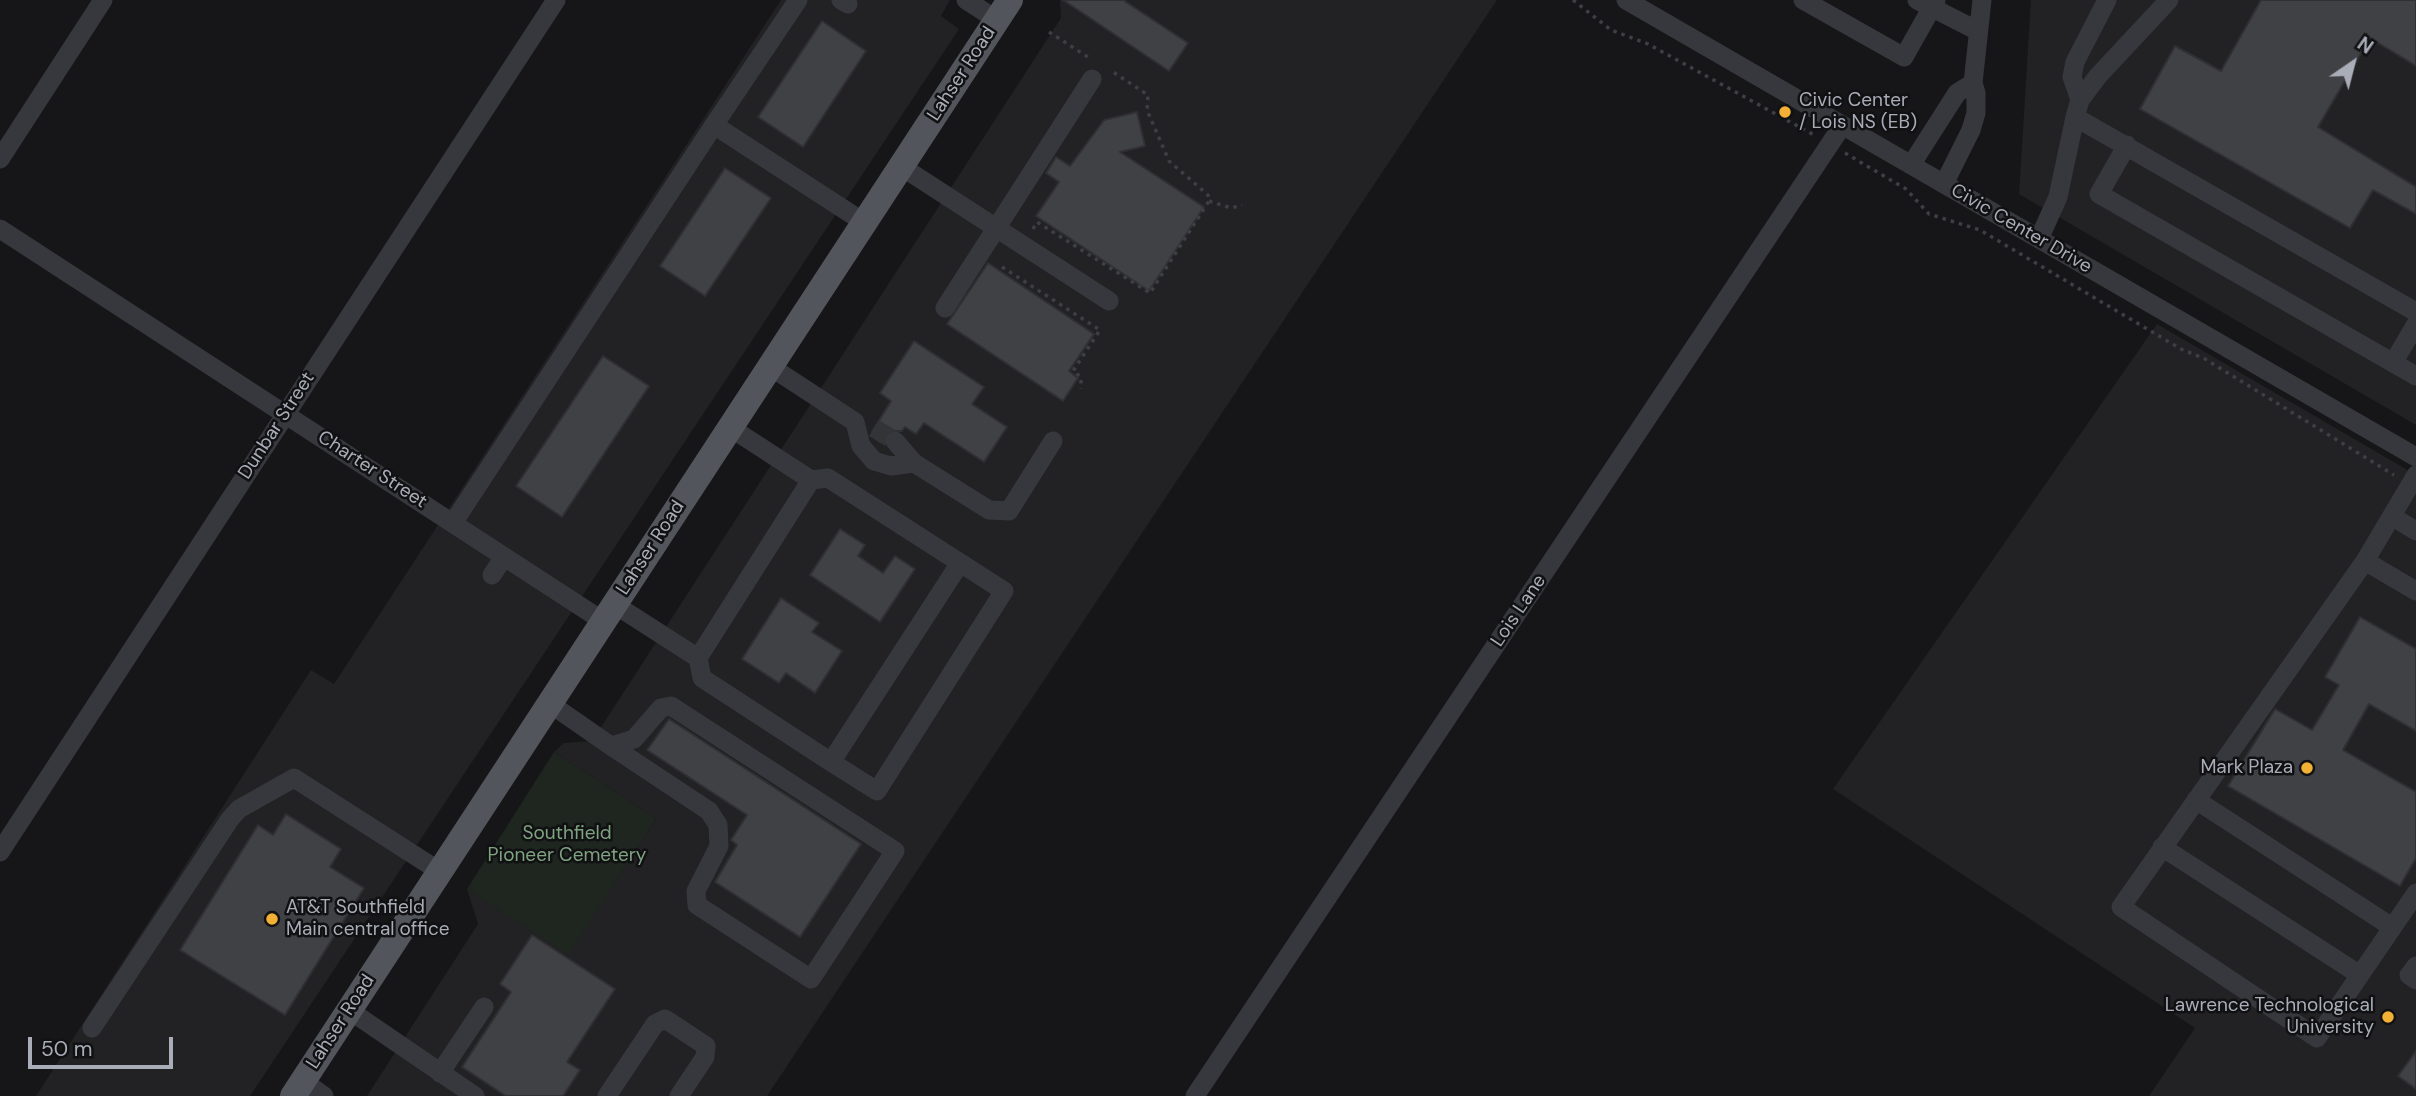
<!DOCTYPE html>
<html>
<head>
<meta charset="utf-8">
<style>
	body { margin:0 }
	#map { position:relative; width:2416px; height:1096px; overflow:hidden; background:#161618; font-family:"DM Sans",sans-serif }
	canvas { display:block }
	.north { position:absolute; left:2318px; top:28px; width:70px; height:70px; -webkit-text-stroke:5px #111113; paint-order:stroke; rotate:35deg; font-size:19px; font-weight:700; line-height:28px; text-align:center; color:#a8adb8 }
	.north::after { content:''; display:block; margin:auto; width:24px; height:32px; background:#a8adb8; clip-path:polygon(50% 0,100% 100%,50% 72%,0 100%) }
	.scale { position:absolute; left:28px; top:1037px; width:145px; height:32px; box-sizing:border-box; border:4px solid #a8adb8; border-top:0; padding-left:9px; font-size:21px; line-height:24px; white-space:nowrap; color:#a8adb8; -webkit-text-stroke:5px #111113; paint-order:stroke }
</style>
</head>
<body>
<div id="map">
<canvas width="2416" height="1096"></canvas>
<div class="north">N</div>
<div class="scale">50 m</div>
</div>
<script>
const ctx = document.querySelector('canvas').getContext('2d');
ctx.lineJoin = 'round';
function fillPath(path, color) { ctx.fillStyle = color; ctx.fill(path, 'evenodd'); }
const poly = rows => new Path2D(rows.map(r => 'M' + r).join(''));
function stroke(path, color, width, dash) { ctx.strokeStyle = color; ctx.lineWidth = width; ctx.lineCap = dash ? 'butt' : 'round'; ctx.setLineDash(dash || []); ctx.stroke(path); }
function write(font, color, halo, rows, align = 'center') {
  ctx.font = font + ' "DM Sans",sans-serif'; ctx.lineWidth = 5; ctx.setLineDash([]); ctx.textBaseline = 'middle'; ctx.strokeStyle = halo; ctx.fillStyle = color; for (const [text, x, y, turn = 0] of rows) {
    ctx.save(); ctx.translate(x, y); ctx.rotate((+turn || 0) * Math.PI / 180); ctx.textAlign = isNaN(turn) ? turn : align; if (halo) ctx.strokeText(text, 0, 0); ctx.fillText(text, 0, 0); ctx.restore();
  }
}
fillPath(poly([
	[781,0,950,0,941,16,959,29,250,1096,36,1096,311,670,334,684],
	[1060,0,1497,0,767,1096,367,1096,478,924,467,889,568,954,656,819,554,752,564,743,592,741,1061,18],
	[2031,0,2416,0,2416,425,2019,194],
	[2157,324,2416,475,2416,1096,2149,1096,2195,1028,1833,789]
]), '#222225');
fillPath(poly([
	[554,752,656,819,568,955,467,889]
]), '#1e261f');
const building = poly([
	[1063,0,1123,0,1188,43,1169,71,1063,0],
	[2261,0,2416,0,2416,66,2370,38,2318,127,2416,187,2416,214,2373,190,2350,228,2140,109,2175,46,2221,71,2261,0],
	[822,21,866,51,803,147,758,117,822,21],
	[1137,112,1145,146,1120,152,1204,207,1149,291,1036,216,1059,182,1046,173,1056,157,1070,166,1104,120,1137,112],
	[725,168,771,198,705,296,660,266,725,168],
	[988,263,1094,334,1069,371,1078,378,1063,401,947,324,988,263],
	[914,341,984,387,972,404,1007,427,984,462,924,423,916,434,905,427,902,431,888,431,883,439,872,432,891,401,880,393,914,341],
	[603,356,649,386,562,517,516,486,603,356],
	[840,529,865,545,858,556,883,573,895,556,915,569,880,622,810,575,840,529],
	[781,598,819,623,812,632,842,651,815,693,786,673,779,683,742,659,781,598],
	[2360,617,2416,649,2416,731,2369,704,2343,750,2416,792,2416,858,2400,886,2228,786,2275,709,2312,730,2339,685,2325,677,2360,617],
	[669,719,861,844,800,937,715,882,737,845,731,840,747,815,647,750,669,719],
	[286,814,341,849,330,867,364,888,285,1015,180,950,258,825,273,835,286,814],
	[532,935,615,989,567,1062,580,1070,563,1096,506,1096,462,1067,511,992,500,984,532,935],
	[2416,1051,2416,1089,2398,1076,2416,1051]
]);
fillPath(building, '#404145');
stroke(building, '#303034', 2);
stroke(poly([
	[874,428,895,441]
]), '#333438', 19, [19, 10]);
stroke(poly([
	[1573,0,1611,30,1648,44,1814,135],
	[1049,32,1091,59],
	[1845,153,1906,189,1929,214,1980,230,2181,349,2205,359,2394,475],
	[1209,201,1231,208,1242,205],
	[1033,229,1037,222,1150,293,1209,201,1208,195,1169,161,1147,110,1148,95,1110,70],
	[1002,267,1100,330,1073,371,1081,377,1081,389]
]), '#3d3f44', 3.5, [3.5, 5]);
stroke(poly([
	[841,0,848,4],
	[966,0,997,20],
	[1626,0,2416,457],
	[1803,0,1904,57,1936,0],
	[1917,0,1978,31],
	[2080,100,2072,77,2075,62,2107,0],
	[2075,117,2080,100,2098,76,2169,0],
	[714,125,798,0],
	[2127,145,2099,194,2416,376],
	[0,159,103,0],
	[1911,165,1957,93,1973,83],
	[902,167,1109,301],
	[1944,184,1971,130,1976,113,1976,93,1973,83,1982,0],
	[0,229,603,621],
	[2039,239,2058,197,2075,117,2416,312],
	[945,308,1092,79],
	[2393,363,2416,324],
	[771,367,855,422,861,446,874,461,891,466,914,463,989,510,1009,511,1053,441],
	[731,428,811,480,828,478,1004,591,877,791,831,762],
	[895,441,914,463],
	[2416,475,2365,561,2121,907,2317,1038,2416,893],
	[811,480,698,658,702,678,831,762,960,563],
	[2393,517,2416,531],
	[453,523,714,125,865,223],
	[2365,561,2416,591],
	[492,575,504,557],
	[614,604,698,658],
	[549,703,611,746,709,811,718,825,719,846,696,891,697,905,811,979,895,851,671,706,661,708,634,739,611,746],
	[2196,800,2392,927],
	[2162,847,2360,975],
	[0,852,556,0],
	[2416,966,2409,975,2416,980],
	[349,1010,475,1096],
	[92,1028,230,819,239,809,294,778,439,871],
	[440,1073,484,1007],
	[303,1081,324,1096],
	[607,1096,655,1024,665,1019,706,1046,705,1057,679,1096],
	[1195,1096,1842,126]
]), '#37383d', 19);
stroke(poly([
	[293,1096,1010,0]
]), '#53555c', 26);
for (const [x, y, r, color] of [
	[1785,112,7,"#f2b134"],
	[2307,768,7,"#f2b134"],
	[272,919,7,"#f2b134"],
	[2388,1017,7,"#f2b134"]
]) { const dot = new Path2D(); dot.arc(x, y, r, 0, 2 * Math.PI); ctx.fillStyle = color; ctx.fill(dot); stroke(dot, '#111113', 2.5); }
write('19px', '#a8adb8', '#111113', [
	["Lahser Road",962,74,-57],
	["Civic Center Drive",2021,229,30],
	["Dunbar Street",277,426,-57],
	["Charter Street",372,470,33],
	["Lahser Road",651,548,-57],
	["Lois Lane",1519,611,-56],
	["Lahser Road",341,1022,-57]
]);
write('19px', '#a8adb8', '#111113', [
	["Civic Center",1799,101],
	["/ Lois NS (EB)",1799,123],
	["Mark Plaza",2293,768,"right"],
	["AT&T Southfield",286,908],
	["Main central office",286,930],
	["Lawrence Technological",2374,1006,"right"],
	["University",2374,1028,"right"]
], 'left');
write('19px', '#7fa381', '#111113', [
	["Southfield",567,834],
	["Pioneer Cemetery",567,856]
]);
</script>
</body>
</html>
